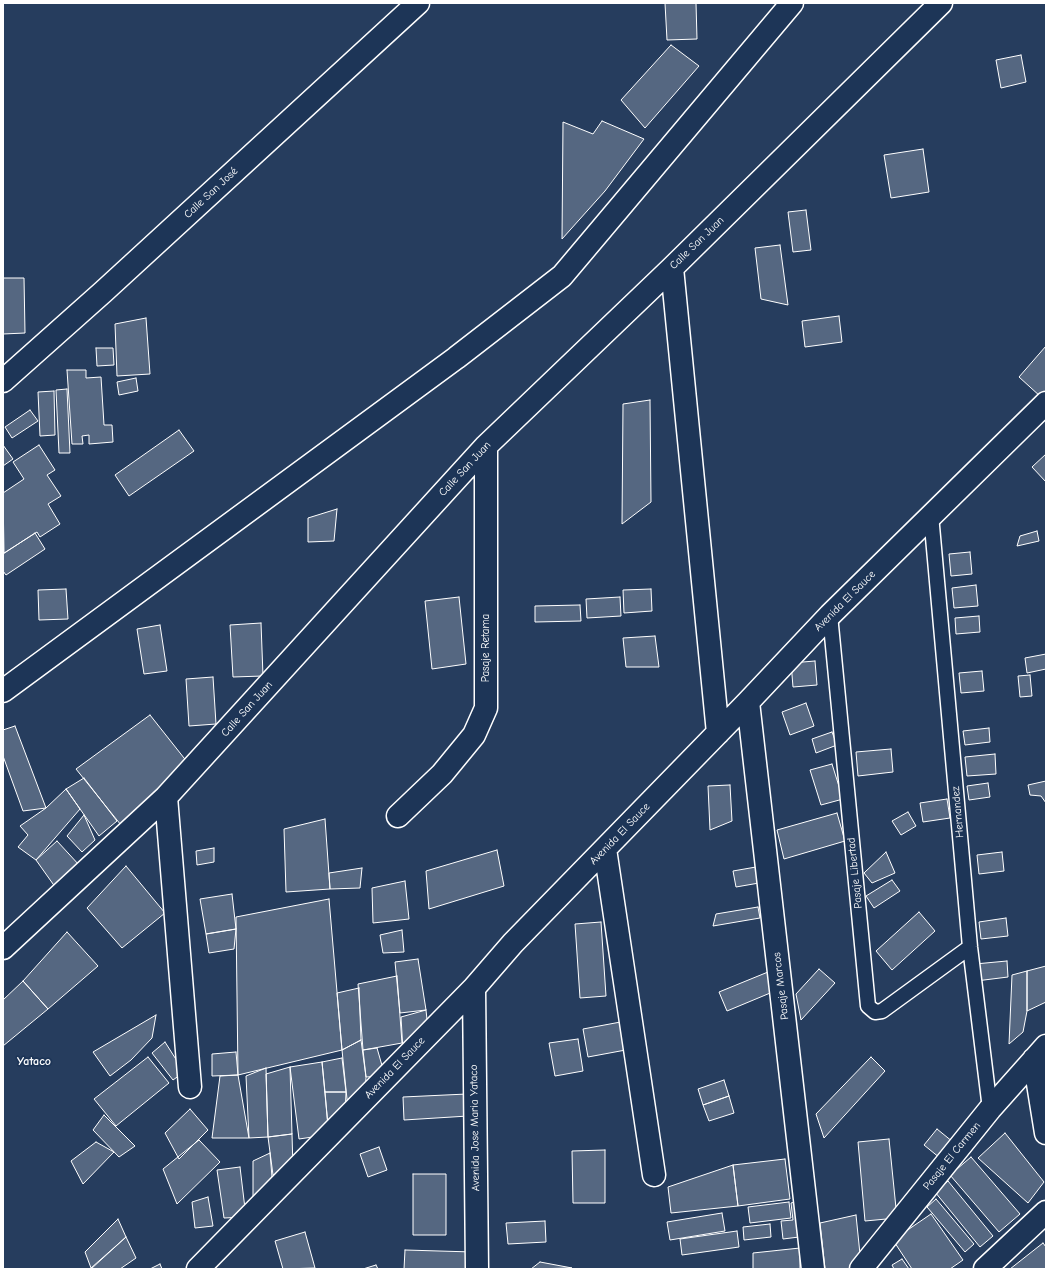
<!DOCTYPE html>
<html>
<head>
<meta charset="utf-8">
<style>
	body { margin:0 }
	#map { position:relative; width:1049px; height:1272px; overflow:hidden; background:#263d5e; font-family:"Comic Neue",sans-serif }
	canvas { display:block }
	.frame { position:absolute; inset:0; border:4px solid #fff; pointer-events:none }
</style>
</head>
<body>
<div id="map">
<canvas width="1049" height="1272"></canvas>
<div class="frame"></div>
</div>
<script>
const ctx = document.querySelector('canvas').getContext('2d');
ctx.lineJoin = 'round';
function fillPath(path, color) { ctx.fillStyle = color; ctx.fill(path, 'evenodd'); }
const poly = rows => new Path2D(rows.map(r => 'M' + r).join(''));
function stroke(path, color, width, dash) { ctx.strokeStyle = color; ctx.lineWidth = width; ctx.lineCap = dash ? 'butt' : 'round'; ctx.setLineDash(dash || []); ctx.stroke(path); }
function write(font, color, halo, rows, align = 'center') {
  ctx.font = font + ' "Comic Neue",sans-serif'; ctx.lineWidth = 3.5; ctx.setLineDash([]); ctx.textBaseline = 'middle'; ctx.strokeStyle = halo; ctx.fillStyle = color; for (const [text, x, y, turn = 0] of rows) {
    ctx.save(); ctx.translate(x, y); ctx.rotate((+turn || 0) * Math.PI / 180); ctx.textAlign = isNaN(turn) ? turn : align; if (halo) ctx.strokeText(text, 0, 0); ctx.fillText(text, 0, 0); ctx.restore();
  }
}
const building = poly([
	[665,3,696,3,697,39,667,40,665,3],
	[671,45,699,66,645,128,621,100,671,45],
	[1021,55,1026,82,1001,88,996,60,1021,55],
	[602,121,644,139,605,191,562,239,563,122,593,134,602,121],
	[923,149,929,192,891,198,884,155,923,149],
	[806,210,811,250,793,252,788,212,806,210],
	[780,245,788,305,761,299,755,248,780,245],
	[3,278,24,278,25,333,3,334,3,278],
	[839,316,842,342,805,347,802,321,839,316],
	[146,318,150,374,117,376,115,324,146,318],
	[1046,346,1046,391,1041,397,1019,377,1046,346],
	[96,348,113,348,114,365,97,366,96,348],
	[67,370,86,370,86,378,101,377,104,425,112,425,113,442,89,444,89,435,82,436,83,444,72,444,67,370],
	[136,378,138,391,119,395,117,382,136,378],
	[67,389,70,453,59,453,56,390,67,389],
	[54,391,55,435,40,436,38,392,54,391],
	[650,400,651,502,622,524,623,404,650,400],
	[30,410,38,421,12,438,5,427,30,410],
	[179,430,194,451,129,496,115,475,179,430],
	[3,445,13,459,3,466,3,445],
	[39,445,55,470,47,475,61,496,48,504,60,524,40,537,37,532,4,553,3,493,24,479,13,462,39,445],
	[1046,454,1046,482,1032,467,1046,454],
	[337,509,334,541,308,542,308,518,337,509],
	[1037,531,1039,541,1017,546,1020,536,1037,531],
	[35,533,45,549,6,575,3,571,3,554,35,533],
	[970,552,972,574,951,576,949,554,970,552],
	[976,585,978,606,954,608,952,588,976,585],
	[66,589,68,619,39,620,38,590,66,589],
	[651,589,652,611,624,613,623,590,651,589],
	[459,597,466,664,432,669,425,601,459,597],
	[620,597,621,616,587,618,586,599,620,597],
	[580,605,581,621,535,622,535,606,580,605],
	[979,616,980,632,956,634,955,618,979,616],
	[261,623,263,676,233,677,230,625,261,623],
	[160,625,167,671,144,674,137,629,160,625],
	[655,636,659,667,626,667,623,638,655,636],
	[1046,654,1046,669,1027,673,1025,658,1046,654],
	[815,661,817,685,793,687,791,663,815,661],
	[982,671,984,691,961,693,959,673,982,671],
	[1030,675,1032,696,1020,697,1018,676,1030,675],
	[213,677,216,724,189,726,186,679,213,677],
	[806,703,814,726,790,735,782,712,806,703],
	[150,715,188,763,125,830,76,769,150,715],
	[15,726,46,808,23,811,3,756,3,730,15,726],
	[989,728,990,742,965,745,963,731,989,728],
	[832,732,837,745,816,753,812,739,832,732],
	[891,749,893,772,858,776,856,752,891,749],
	[995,754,996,774,967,776,965,757,995,754],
	[832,764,843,799,821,805,810,770,832,764],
	[84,778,117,821,99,836,66,789,84,778],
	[1046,781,1046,803,1041,796,1030,795,1028,785,1046,781],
	[988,783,990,797,969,800,967,786,988,783],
	[730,785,732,821,710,830,708,786,730,785],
	[66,789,80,809,36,860,18,847,28,835,20,826,46,808,66,789],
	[947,799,950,818,923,822,920,803,947,799],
	[908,812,916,826,901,835,892,821,908,812],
	[837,813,845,841,784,859,777,830,837,813],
	[84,815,95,840,82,852,67,836,84,815],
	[325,819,330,889,286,892,284,829,325,819],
	[57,841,80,866,58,891,36,860,57,841],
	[214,848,214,862,197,865,196,851,214,848],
	[497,850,504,886,429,909,426,871,497,850],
	[886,852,895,873,872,883,864,873,886,852],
	[1002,852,1004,871,979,874,977,855,1002,852],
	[126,866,165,913,122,948,87,908,126,866],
	[756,867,759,883,736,887,733,871,756,867],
	[362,868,360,888,330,889,329,873,362,868],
	[892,880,900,891,874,908,866,896,892,880],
	[405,881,409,919,373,923,372,888,405,881],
	[232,894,236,929,206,934,200,899,232,894],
	[329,899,342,1050,238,1075,236,917,329,899],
	[758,907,760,918,713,926,716,914,758,907],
	[919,912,935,931,892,970,876,951,919,912],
	[1006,918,1008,936,981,939,979,922,1006,918],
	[601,922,606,996,580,998,575,924,601,922],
	[236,929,234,949,209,953,206,934,236,929],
	[402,930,404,952,383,953,380,935,402,930],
	[67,932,98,966,48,1009,23,981,67,932],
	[418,959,426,1010,400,1013,395,962,418,959],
	[1007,961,1008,977,976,981,975,964,1007,961],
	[1046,966,1046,1002,1027,1011,1027,971,1046,966],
	[819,969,835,983,801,1020,796,994,819,969],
	[1027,971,1027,1011,1023,1032,1009,1044,1012,975,1027,971],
	[768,972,775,991,727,1011,719,992,768,972],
	[397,976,402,1043,363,1050,358,984,397,976],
	[23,981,48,1009,3,1046,3,1000,23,981],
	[359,988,361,1040,342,1050,337,993,359,988],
	[426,1010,428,1029,403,1051,401,1017,426,1010],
	[156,1015,152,1038,131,1060,110,1076,93,1052,156,1015],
	[626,1021,631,1049,588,1057,583,1029,626,1021],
	[578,1039,583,1071,555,1076,549,1043,578,1039],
	[361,1040,366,1077,365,1098,348,1109,342,1050,361,1040],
	[165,1042,184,1072,173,1080,152,1053,165,1042],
	[377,1048,385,1076,366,1077,363,1050,377,1048],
	[236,1052,238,1075,212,1076,212,1054,236,1052],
	[148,1057,169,1083,116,1126,94,1099,148,1057],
	[871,1057,885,1071,824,1138,816,1114,871,1057],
	[342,1058,346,1092,325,1092,322,1062,342,1058],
	[322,1062,328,1126,326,1135,299,1139,290,1067,322,1062],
	[290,1067,292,1134,268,1137,266,1074,290,1067],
	[266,1068,268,1137,249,1138,246,1076,266,1068],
	[238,1075,249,1138,212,1138,220,1076,238,1075],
	[724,1080,729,1096,703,1105,698,1089,724,1080],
	[325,1092,346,1092,345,1116,328,1126,325,1092],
	[467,1094,468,1116,404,1120,403,1097,467,1094],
	[729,1096,734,1113,709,1121,703,1105,729,1096],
	[190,1109,208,1130,179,1159,165,1133,190,1109],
	[104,1115,135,1146,119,1157,93,1130,104,1115],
	[937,1129,953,1142,940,1158,924,1145,937,1129],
	[1005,1133,1044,1182,1028,1203,978,1158,1005,1133],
	[292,1134,293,1169,273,1175,268,1137,292,1134],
	[889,1139,897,1218,865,1221,858,1142,889,1139],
	[199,1140,220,1162,177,1204,163,1169,199,1140],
	[96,1142,114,1152,83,1184,71,1161,96,1142],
	[379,1147,387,1170,368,1177,360,1154,379,1147],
	[605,1150,605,1203,573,1203,572,1151,605,1150],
	[270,1153,273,1189,253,1205,253,1161,270,1153],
	[971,1157,1020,1214,999,1232,950,1175,971,1157],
	[785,1159,790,1199,738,1206,733,1165,785,1159],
	[733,1165,738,1206,671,1213,668,1187,733,1165],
	[240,1167,246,1217,224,1218,217,1170,240,1167],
	[413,1174,446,1174,446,1235,413,1235,413,1174],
	[948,1181,993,1236,980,1247,935,1192,948,1181],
	[208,1197,213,1226,195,1228,192,1202,208,1197],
	[936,1199,974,1244,965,1252,927,1207,936,1199],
	[789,1202,791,1218,750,1223,748,1207,789,1202],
	[795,1202,799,1237,783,1239,781,1221,793,1220,791,1203,795,1202],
	[722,1213,725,1231,670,1240,667,1222,722,1213],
	[931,1214,963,1260,950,1269,912,1269,893,1240,931,1214],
	[856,1215,861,1264,854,1269,825,1269,820,1223,856,1215],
	[118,1219,126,1237,91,1268,85,1252,118,1219],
	[545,1221,546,1242,508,1244,506,1223,545,1221],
	[770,1224,771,1237,744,1240,743,1227,770,1224],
	[737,1231,739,1247,682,1255,680,1239,737,1231],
	[305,1232,315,1268,283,1269,275,1241,305,1232],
	[126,1237,136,1258,120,1269,91,1269,126,1237],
	[1043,1243,1046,1247,1046,1269,1010,1269,1043,1243],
	[800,1248,800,1269,753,1269,753,1253,800,1248],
	[405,1250,473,1252,473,1269,404,1269,405,1250],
	[902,1259,909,1269,894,1269,892,1265,902,1259],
	[540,1262,572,1268,531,1269,540,1262],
	[160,1264,162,1269,150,1269,160,1264],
	[376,1265,378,1269,363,1269,376,1265]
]);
fillPath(building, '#556781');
stroke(building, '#fff', 1);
const service = poly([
	[931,515,970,947,990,1109],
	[830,615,868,1006,875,1012,882,1011,970,947]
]);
const minor = poly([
	[672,268,718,733],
	[3,381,103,292,418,3],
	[3,691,456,358,562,276,792,3],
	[748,702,813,1269],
	[166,797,190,1087],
	[398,816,442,774,474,735,486,708,486,446],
	[605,849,654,1175],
	[3,948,166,797,486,446,672,268,941,3],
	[474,988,477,1269],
	[1034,1059,1046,1133],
	[198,1269,474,988,513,943,748,702,830,615,1046,403],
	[861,1269,990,1109,1046,1046],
	[985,1269,1046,1212]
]);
stroke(service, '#fff', 17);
stroke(minor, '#fff', 25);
stroke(service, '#1d3557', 14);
stroke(minor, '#1d3557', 22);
write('11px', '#fff', '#1d3557', [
	["Calle San José",211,193,-43],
	["Calle San Juan",697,243,-44],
	["Calle San Juan",465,469,-47],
	["Avenida El Sauce",845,601,-45],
	["Pasaje Retama",486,648,-90],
	["Calle San Juan",247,709,-48],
	["Hernandez",958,812,-95],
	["Avenida El Sauce",620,834,-46],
	["Pasaje Libertad",855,873,-96],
	["Pasaje Marcos",781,986,-97],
	["Avenida El Sauce",395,1068,-46],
	["Avenida Jose Maria Yataco",475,1128,-91],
	["Pasaje El Carmen",952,1156,-51]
]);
write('bold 12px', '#fff', '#1d3557', [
	["Yataco",34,1062]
]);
</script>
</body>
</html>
